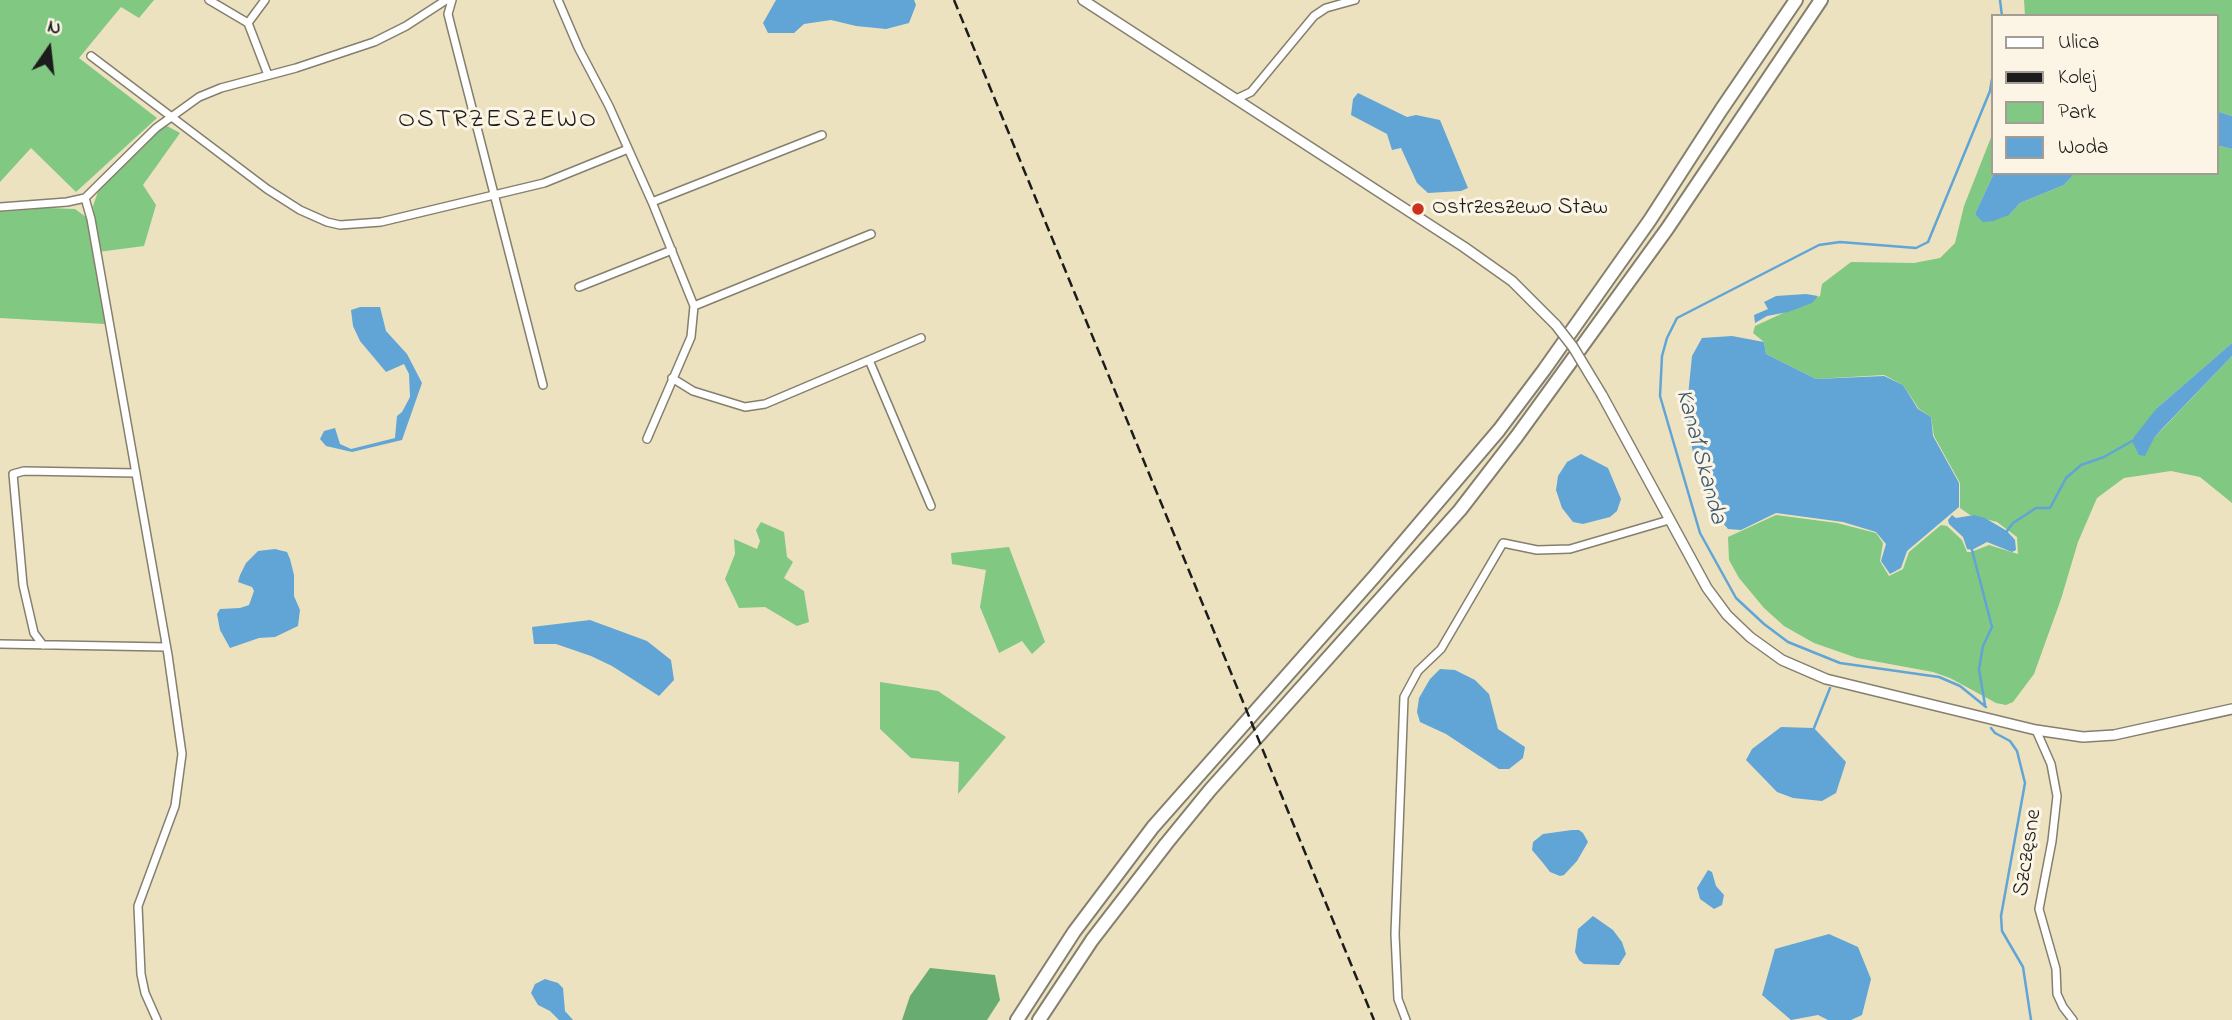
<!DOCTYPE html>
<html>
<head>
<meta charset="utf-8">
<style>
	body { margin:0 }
	#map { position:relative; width:2232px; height:1020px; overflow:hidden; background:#ece2c0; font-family:"Indie Flower",sans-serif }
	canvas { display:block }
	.legend { position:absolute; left:1991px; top:14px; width:228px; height:161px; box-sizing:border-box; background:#fcf5e5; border:2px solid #a29e95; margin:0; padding:9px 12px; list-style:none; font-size:21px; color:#1c1c1c }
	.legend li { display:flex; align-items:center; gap:14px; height:35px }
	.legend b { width:35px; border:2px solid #a29e95 }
	.north { position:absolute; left:14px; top:14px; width:70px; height:70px; -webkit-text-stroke:5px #fcf5e5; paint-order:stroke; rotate:14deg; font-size:19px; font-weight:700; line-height:28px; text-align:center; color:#1c1c1c }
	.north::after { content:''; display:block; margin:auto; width:24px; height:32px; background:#1c1c1c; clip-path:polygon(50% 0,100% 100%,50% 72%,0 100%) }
</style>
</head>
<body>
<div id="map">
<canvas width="2232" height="1020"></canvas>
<ul class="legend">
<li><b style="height:9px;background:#fff"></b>Ulica</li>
<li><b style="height:9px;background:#1c1c1c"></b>Kolej</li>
<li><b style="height:19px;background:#81c883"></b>Park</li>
<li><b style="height:19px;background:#60a5d6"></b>Woda</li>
</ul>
<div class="north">N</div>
</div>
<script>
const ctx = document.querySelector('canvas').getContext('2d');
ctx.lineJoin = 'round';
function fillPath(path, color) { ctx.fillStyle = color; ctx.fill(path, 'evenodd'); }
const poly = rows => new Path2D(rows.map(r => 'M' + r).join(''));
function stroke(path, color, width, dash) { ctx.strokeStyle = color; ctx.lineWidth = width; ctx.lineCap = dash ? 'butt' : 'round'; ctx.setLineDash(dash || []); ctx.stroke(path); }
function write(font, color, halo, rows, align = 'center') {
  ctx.font = font + ' "Indie Flower",sans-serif'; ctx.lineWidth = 6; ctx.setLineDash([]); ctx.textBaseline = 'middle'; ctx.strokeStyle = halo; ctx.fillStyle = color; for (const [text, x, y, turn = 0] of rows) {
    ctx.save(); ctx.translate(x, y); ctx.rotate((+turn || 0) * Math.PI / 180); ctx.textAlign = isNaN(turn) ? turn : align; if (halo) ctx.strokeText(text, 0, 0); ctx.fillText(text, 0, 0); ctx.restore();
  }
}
fillPath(poly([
	[0,0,154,0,139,18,121,7,79,58,157,118,76,192,31,148,0,182],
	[2024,0,2232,0,2232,116,2216,111,2216,16,2025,16],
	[165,125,180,133,143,185,156,205,144,246,98,252,93,206,100,186],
	[1992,135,1992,173,1994,173,1975,214,2009,215,2020,203,2064,185,2075,173,2216,173,2216,145,2232,149,2232,343,2157,408,2154,438,2232,356,2232,503,2200,477,2171,471,2124,478,2097,498,2078,542,2061,599,2034,674,2013,702,2006,705,1996,703,1950,678,1933,672,1857,658,1814,643,1784,626,1764,608,1739,578,1729,560,1728,537,1776,515,1837,523,1876,533,1883,543,1880,561,1889,576,1903,569,1909,552,1941,525,1947,526,1962,540,1967,552,1971,552,1989,545,2018,554,2017,537,1997,522,1970,515,1960,508,1960,483,1934,436,1931,417,1919,409,1903,385,1884,375,1816,379,1766,354,1764,342,1753,333,1755,326,1820,296,1822,284,1851,262,1914,263,1940,258,1955,243,1964,206],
	[49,208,75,209,86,217,105,324,0,318,0,212],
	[761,522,784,532,787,557,793,562,784,578,804,591,809,622,797,626,765,607,739,608,725,579,735,554,734,539,757,549,760,541,756,530],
	[1009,547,1045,642,1032,654,1022,641,999,653,980,607,986,570,952,564,951,553],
	[880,682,938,691,1006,737,958,794,959,762,911,758,880,729]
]), '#81c883');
fillPath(poly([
	[930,968,995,975,1000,1000,987,1020,902,1020,910,996]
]), '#68ac71');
fillPath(poly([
	[776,0,914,0,916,5,909,23,886,29,856,26,831,20,804,24,794,33,768,33,763,23],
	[1358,93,1407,117,1416,115,1440,120,1468,188,1461,191,1428,193,1417,183,1401,148,1392,150,1387,134,1351,115,1353,99],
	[2216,111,2232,116,2232,149,2216,145],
	[1994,173,2075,173,2064,185,2020,203,2009,215,1993,221,1983,222,1975,214],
	[1806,294,1818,296,1812,303,1788,312,1767,316,1755,323,1754,315,1768,309,1764,302,1776,296],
	[360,307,380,307,386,331,407,354,422,383,402,440,352,452,326,446,320,439,324,431,335,428,340,444,351,449,395,438,397,416,402,412,410,397,409,374,404,364,386,372,360,341,353,326,351,310],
	[1732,336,1764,342,1766,354,1816,379,1884,376,1903,385,1918,409,1931,417,1933,436,1959,483,1959,507,1907,551,1901,568,1890,574,1881,561,1886,544,1876,532,1843,522,1776,513,1741,530,1728,529,1718,517,1696,467,1689,433,1687,406,1692,356,1702,338],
	[2232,343,2232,356,2162,429,2154,438,2145,456,2139,455,2132,441,2134,437,2157,408],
	[1581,454,1608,468,1621,499,1617,511,1610,517,1583,524,1573,522,1562,508,1556,490,1558,476,1567,462],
	[1952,515,1956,518,1974,515,1985,518,2007,531,2015,540,2016,550,2012,552,1987,542,1972,550,1967,549,1963,537,1949,524,1948,520],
	[275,549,287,552,290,559,294,575,294,596,300,610,298,626,275,637,259,638,230,648,220,630,217,614,220,609,240,608,249,605,254,591,252,587,238,582,240,575,246,563,258,551],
	[590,620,647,641,671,660,674,680,659,696,612,666,591,656,556,644,534,644,532,627],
	[1440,669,1455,670,1475,680,1489,694,1498,729,1525,747,1523,758,1509,769,1499,769,1446,734,1420,722,1417,712,1419,698,1430,679],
	[1781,727,1814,728,1846,762,1836,793,1822,801,1793,798,1777,792,1746,760,1752,749],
	[1572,830,1579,830,1583,833,1588,842,1577,861,1564,875,1560,876,1550,872,1543,863,1532,850,1533,842,1543,834],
	[1708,870,1712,872,1716,886,1724,895,1722,905,1714,909,1700,899,1697,888],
	[1593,916,1613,930,1622,942,1626,954,1619,965,1584,964,1579,960,1575,952,1578,929],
	[1829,934,1858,947,1871,979,1862,1015,1851,1020,1828,1020,1818,1015,1791,1020,1762,995,1775,949],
	[545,979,558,983,563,988,565,1011,573,1020,559,1020,550,1011,538,1005,531,993,535,984]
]), '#60a5d6');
stroke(poly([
	[2000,0,2002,16],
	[2007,531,2013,523,2036,508,2050,508,2066,478,2081,465,2104,457,2132,441],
	[1972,550,1992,627,1983,646,1979,669,1985,705],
	[1986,707,1960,686,1939,677,1840,663,1788,642,1764,624,1736,598,1700,533,1660,396,1662,356,1667,338,1677,318,1819,245,1840,242,1916,248,1928,242,1990,91,1992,79],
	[1814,728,1830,688],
	[1991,728,1995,733,2010,741,2017,751,2025,783,2001,916,2002,931,2023,967,2031,1020]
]), '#60a5d6', 2.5);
const minor = poly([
	[209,0,248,23,268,75],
	[452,0,448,14,451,26,543,385],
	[558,0,579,49,609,106,652,202,694,306,691,337,647,439],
	[248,23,265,0],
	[91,56,267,189,300,210,327,222,340,225,381,222,544,183,628,149],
	[1236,99,1251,92,1314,16,1326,8,1355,0],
	[85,198,91,219,168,655,182,754,175,806,138,906,141,974,145,993,157,1020],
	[652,202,822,135],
	[0,207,67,202,85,198,156,128,199,97,221,88,296,68,374,42,406,26,446,0],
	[579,287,672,250],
	[694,306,871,234],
	[869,360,931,506],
	[672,378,693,391,745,407,765,404,921,338],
	[0,644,166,647],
	[43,645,34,633,23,585,13,474,24,471,136,473],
	[2036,730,2051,764,2057,796,2052,841,2039,909,2056,969,2057,994,2063,1007,2073,1020],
	[1406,1020,1398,999,1395,934,1404,697,1418,671,1441,649,1503,543,1537,550,1570,549,1669,520]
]);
const tertiary = poly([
	[1083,0,1464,247,1512,281,1556,325],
	[1602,395,1707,588,1727,615,1750,637,1782,660,1826,679,2036,730,2083,737,2114,735,2232,709]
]);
const motorway = poly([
	[1017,1020,1074,932,1153,827,1374,577,1499,430,1544,370,1650,220,1721,110,1796,0],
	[1039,1020,1092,940,1166,844,1210,790,1460,510,1517,436,1667,229,1821,0]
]);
stroke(minor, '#847f6e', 10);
stroke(tertiary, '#847f6e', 12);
stroke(motorway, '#847f6e', 16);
stroke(minor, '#fff', 7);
stroke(tertiary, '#fff', 9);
stroke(motorway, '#fff', 12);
stroke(poly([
	[954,0,1374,1020]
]), '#1c1c1c', 2.5, [10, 5]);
const tertiaryBridge = poly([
	[1556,325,1573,347,1602,395]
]);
stroke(tertiaryBridge, '#847f6e', 12, []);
stroke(tertiaryBridge, '#fff', 9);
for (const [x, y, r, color] of [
	[1418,209,7,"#c8321e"]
]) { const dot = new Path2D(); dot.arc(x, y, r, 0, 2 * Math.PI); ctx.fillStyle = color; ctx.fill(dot); stroke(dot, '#fcf5e5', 2.5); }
write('23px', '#1c1c1c', '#fcf5e5', [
	["Ostrzeszewo Staw",1432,209]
], 'left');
write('23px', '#1c1c1c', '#fcf5e5', [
	["Szczęsne",2029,853,-81]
]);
write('italic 24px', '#3b5a70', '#fcf5e5', [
	["Kanał Skanda",1699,457,75]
]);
ctx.letterSpacing = '2px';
write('26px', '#1c1c1c', '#fcf5e5', [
	["OSTRZESZEWO",498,122]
]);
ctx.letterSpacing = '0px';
</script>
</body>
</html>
